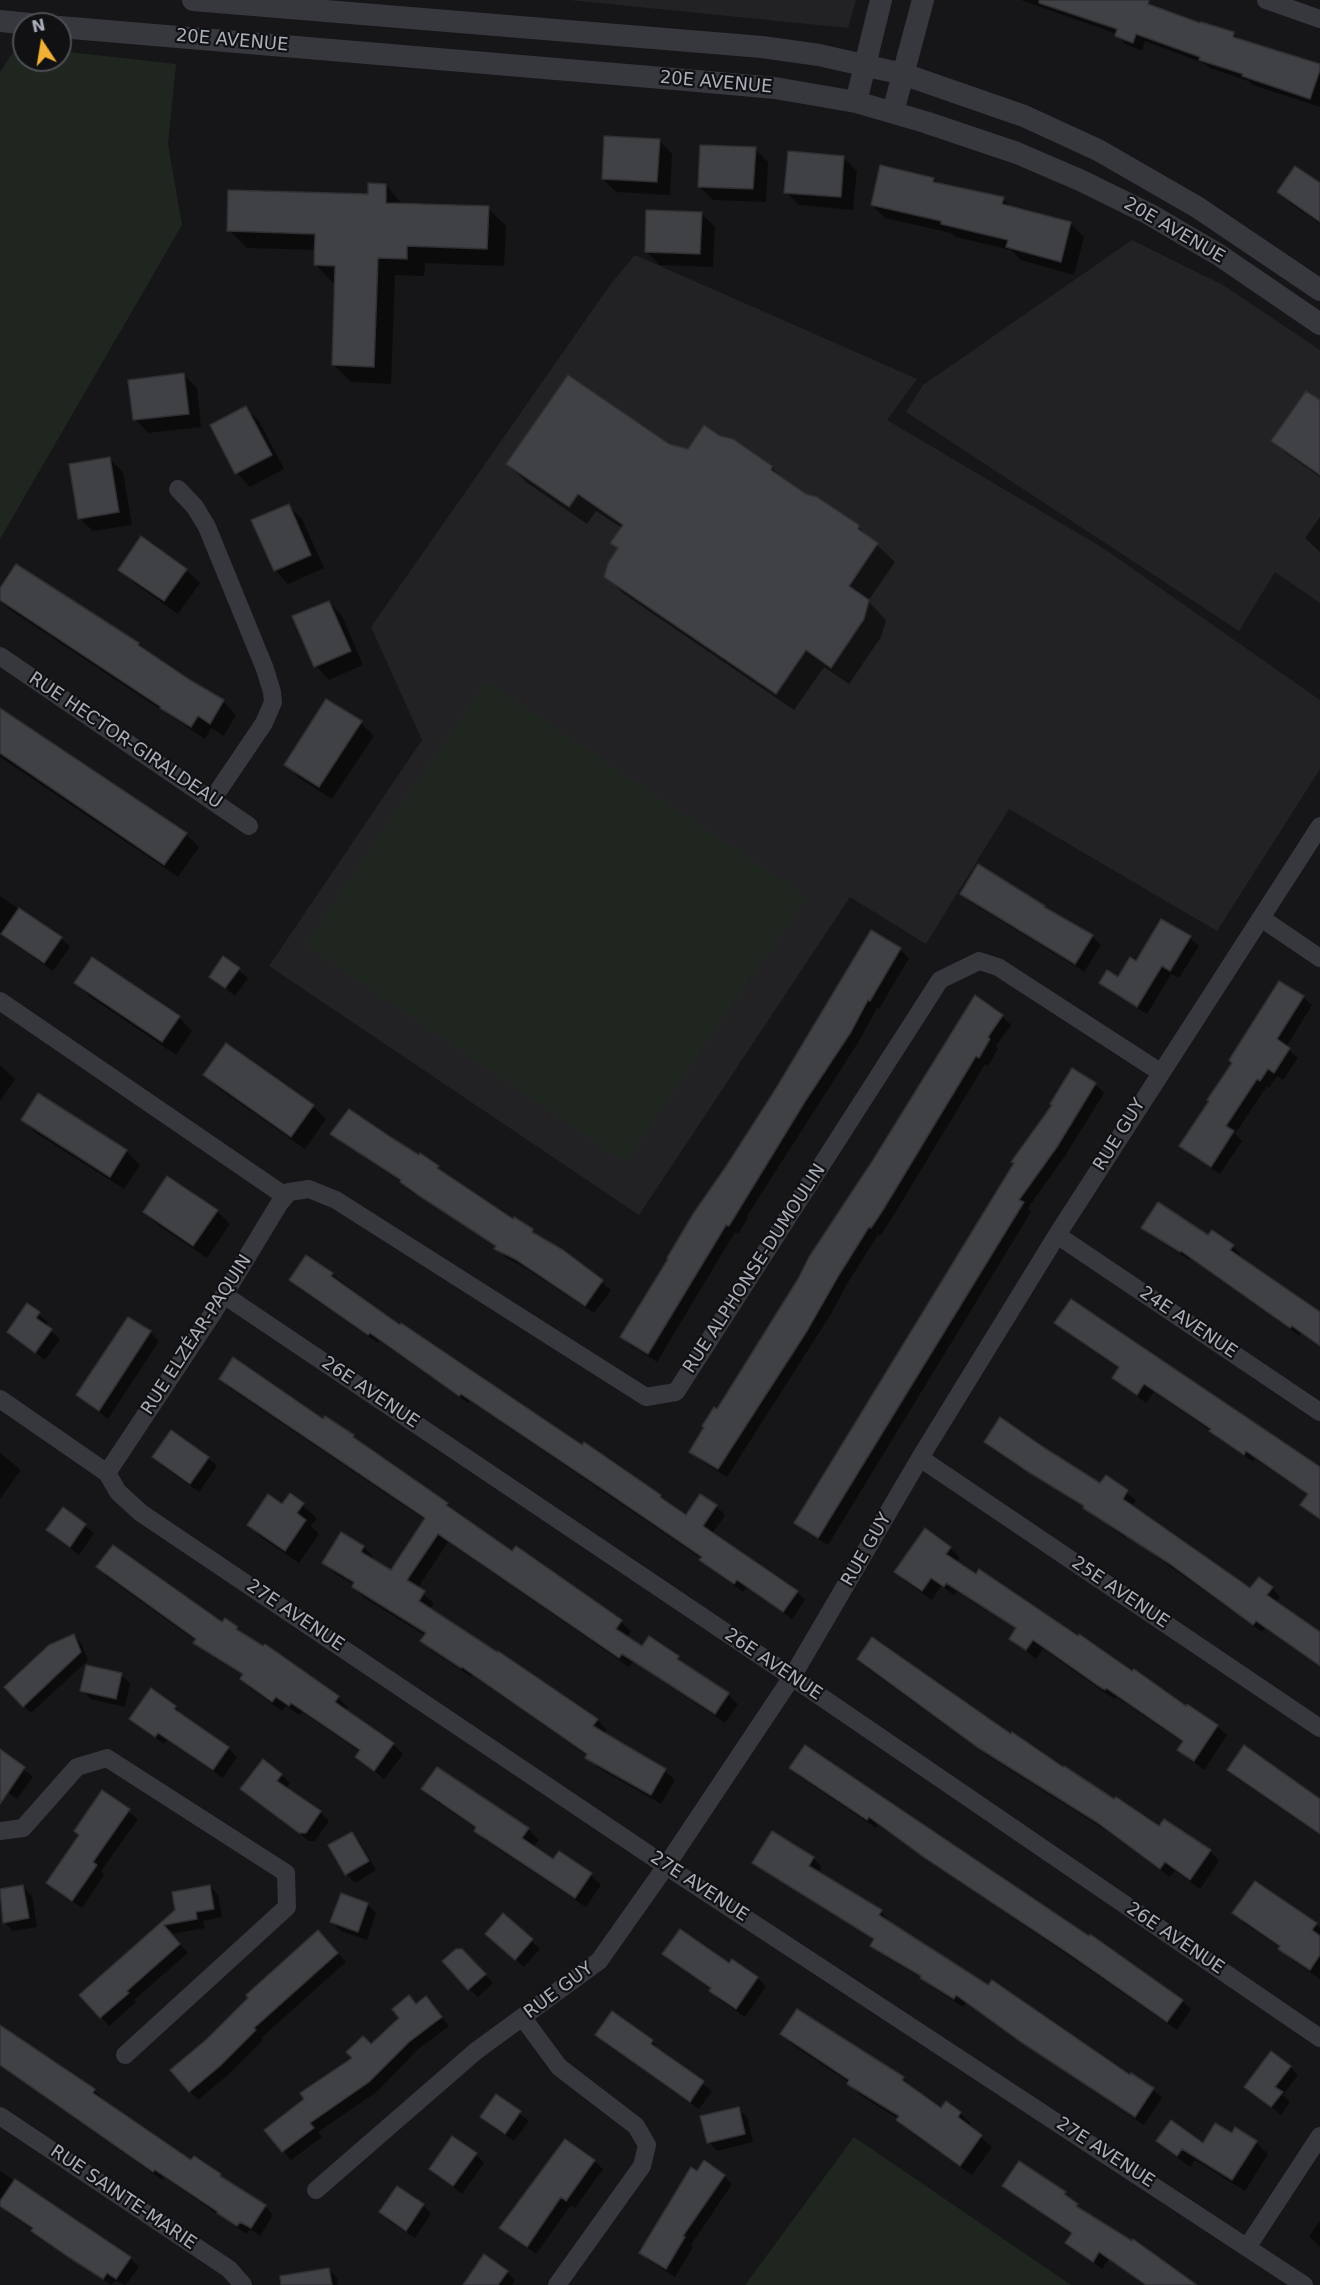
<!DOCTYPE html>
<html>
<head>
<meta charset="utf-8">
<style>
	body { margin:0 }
	#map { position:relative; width:1320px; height:2285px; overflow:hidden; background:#161618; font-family:"DejaVu Sans",sans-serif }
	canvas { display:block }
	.north { position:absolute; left:12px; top:12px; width:60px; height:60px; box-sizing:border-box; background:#111113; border:2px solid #4d4f55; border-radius:50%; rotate:348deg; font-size:16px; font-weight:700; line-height:24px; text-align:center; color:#a8adb8 }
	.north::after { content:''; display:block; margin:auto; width:21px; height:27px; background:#f2b134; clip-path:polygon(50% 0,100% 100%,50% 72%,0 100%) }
</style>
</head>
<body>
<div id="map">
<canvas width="1320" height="2285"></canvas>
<div class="north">N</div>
</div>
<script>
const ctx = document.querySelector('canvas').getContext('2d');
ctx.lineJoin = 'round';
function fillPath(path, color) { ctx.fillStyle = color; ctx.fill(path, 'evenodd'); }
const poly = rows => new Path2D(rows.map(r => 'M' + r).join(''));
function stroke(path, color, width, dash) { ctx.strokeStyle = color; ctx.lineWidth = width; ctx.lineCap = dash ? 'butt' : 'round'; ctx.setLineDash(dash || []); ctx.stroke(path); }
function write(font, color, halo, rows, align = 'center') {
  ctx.font = font + ' "DejaVu Sans",sans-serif'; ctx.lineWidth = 4.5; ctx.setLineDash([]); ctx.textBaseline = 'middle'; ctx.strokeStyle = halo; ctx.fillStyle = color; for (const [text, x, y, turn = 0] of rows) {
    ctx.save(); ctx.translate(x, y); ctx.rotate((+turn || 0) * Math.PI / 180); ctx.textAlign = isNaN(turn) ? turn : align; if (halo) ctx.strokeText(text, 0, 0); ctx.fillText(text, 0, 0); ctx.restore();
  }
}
fillPath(poly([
	[569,0,856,0,848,28],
	[1132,240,1223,285,1320,350,1320,603,1275,572,1239,631,906,412,923,385],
	[635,255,917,379,887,420,1103,548,1320,700,1320,769,1217,931,1009,809,926,944,850,897,639,1215,269,966,422,740,371,627,610,285]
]), '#222225');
fillPath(poly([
	[17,46,24,47,24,60,60,60,60,51,176,64,168,144,182,225,0,539,0,72],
	[486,681,806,897,625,1162,306,945],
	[854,2137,1071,2285,745,2285]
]), '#1e261f');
fillPath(poly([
	[1021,0,1138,0,1151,7,1201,25,1233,34,1240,40,1320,65,1320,107,1253,85,1248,81,1210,68,1205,64,1145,41,1142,51,1125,44,1117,34],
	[659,140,672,154,670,195,616,192,603,179],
	[755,149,768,162,766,202,713,200,699,186],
	[844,158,857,171,853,210,799,205,786,192],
	[934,179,939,184,1003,199,1012,208,1071,224,1084,237,1074,275,1021,260,1011,250,956,237,951,233,885,218,872,205],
	[386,185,403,205,488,208,506,226,504,266,425,263,424,276,395,275,391,384,351,382,333,364,336,283,333,283,316,265,316,250,247,248,229,230,369,196],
	[1320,185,1320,224,1291,204,1279,192],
	[701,213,715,227,713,267,659,265,646,251],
	[184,375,197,388,201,427,148,433,135,419],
	[1320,402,1320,477,1287,454,1273,441],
	[245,408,259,421,284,469,250,487,237,473,212,426],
	[668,445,771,467,786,482,858,527,895,562,868,601,886,620,881,637,849,684,824,667,794,710,624,594,606,576,619,550,612,543,622,528,596,511,587,524,526,482,508,464],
	[109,458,123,472,132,525,93,531,79,518],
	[289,506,302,519,324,568,288,584,275,570],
	[1320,517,1320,552,1305,538],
	[120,569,186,570,200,583,178,614,134,583],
	[0,590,138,644,146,652,223,701,236,715,224,736,211,728,205,739,9,609,0,600],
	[329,602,342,616,363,665,329,680,316,666,294,617],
	[326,701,361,723,374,736,332,799,299,778,286,764],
	[0,710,186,834,199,847,178,877,0,757],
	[978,867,1093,936,1090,936,1073,965,970,902,962,894],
	[0,896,61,938,70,947,53,971,0,934],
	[1162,921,1190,938,1199,946,1179,978,1171,974,1147,1014,1110,992,1101,983,1119,979,1136,963],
	[872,932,900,950,909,958,879,1009,877,1008,859,1041,747,1216,748,1218,738,1234,735,1232,657,1362,630,1345,621,1336,776,1091],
	[1093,937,1101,945,1084,972,1075,966],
	[224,958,248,978,235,996,211,976],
	[76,983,179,1017,192,1031,176,1055,89,996],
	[1303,997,1312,1005,1286,1047,1298,1058,1283,1080,1277,1076,1269,1088,1267,1086,1235,1134,1242,1141,1220,1174,1190,1155,1181,1146,1233,1063],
	[1002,1016,1011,1025,996,1046,998,1049,988,1066,985,1064,892,1218,880,1236,878,1235,847,1284,831,1314,727,1477,700,1460,691,1452,874,1161],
	[0,1065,15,1079,0,1101],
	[1072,1070,1095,1084,1104,1093,1065,1156,1028,1208,1031,1212,828,1545,805,1532,796,1523,1053,1106],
	[205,1075,313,1106,326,1119,305,1149,218,1088],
	[39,1095,126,1151,140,1165,124,1189,36,1133,23,1120],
	[332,1134,420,1157,421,1155,447,1176,513,1221,532,1230,541,1239,562,1251,611,1290,594,1313,525,1268,505,1257,497,1248,410,1191,401,1182,341,1142],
	[217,1211,230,1224,207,1258,158,1225,145,1212],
	[1143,1228,1209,1237,1233,1246,1241,1255,1239,1258,1320,1313,1320,1347,1301,1333,1300,1336,1190,1258,1189,1260,1152,1236],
	[332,1274,400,1327,660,1496,686,1517,701,1496,716,1506,725,1515,712,1534,797,1592,805,1600,792,1619,747,1587,743,1592,710,1568,702,1559,470,1401,468,1403,379,1341,378,1343,300,1289,291,1280],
	[27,1305,48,1322,45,1326,60,1339,45,1360,11,1334],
	[1056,1323,1320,1469,1320,1520,1302,1505,1309,1495,1255,1459,1253,1462,1220,1439,1211,1431,1154,1392,1146,1403,1114,1378,1120,1369,1065,1331],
	[150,1332,159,1341,108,1419,78,1395],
	[221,1379,324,1422,326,1418,447,1504,457,1514,512,1553,591,1600,621,1622,631,1631,627,1638,643,1648,650,1638,678,1658,689,1669,728,1695,738,1704,725,1723,633,1662,629,1667,448,1542,417,1589,434,1603,430,1609,597,1720,607,1730,604,1734,665,1771,675,1780,661,1804,597,1767,588,1756,472,1675,471,1677,432,1651,422,1641,426,1636,363,1597,353,1587,355,1585,334,1573,324,1563,342,1534,364,1547,373,1557,372,1560,391,1572,425,1520,231,1389],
	[171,1432,208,1458,217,1466,199,1492,162,1466,154,1457],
	[985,1441,1100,1485,1106,1477,1136,1500,1131,1507,1251,1590,1272,1588,1280,1597,1276,1603,1320,1634,1320,1667,1265,1628,1262,1632,1127,1536,1125,1538,1086,1509,994,1450],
	[0,1453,21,1470,0,1499],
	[290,1495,317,1518,311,1526,319,1534,299,1563,262,1538,249,1525,283,1506],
	[63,1509,94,1533,79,1555,48,1530],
	[950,1548,960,1558,956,1563,1186,1708,1217,1726,1227,1735,1204,1770,1179,1750,1184,1743,1116,1697,1115,1699,1108,1695,1043,1649,1036,1659,1011,1639,1017,1630,957,1592,954,1595,941,1586,932,1600,906,1582,896,1572],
	[98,1567,222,1624,237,1628,248,1638,338,1698,348,1707,346,1711,393,1744,403,1754,384,1779,357,1757,360,1752,302,1712,300,1715,286,1706,282,1711,251,1689,242,1679,244,1676,205,1652,195,1643,196,1641,107,1577],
	[74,1636,81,1643,88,1660,31,1713,6,1687],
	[859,1659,1011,1736,1160,1828,1210,1851,1219,1861,1200,1889,1175,1871,1170,1877,1110,1833,988,1756,868,1669],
	[121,1675,130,1683,125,1707,91,1699,82,1690],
	[175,1707,183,1717,228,1748,237,1757,223,1778,167,1740,164,1744,131,1719],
	[0,1751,33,1777,17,1799,0,1787],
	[791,1768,1182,2001,1191,2009,1177,2030,878,1825,876,1828,800,1777],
	[437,1769,528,1829,539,1840,533,1848,553,1861,591,1875,601,1885,586,1907,486,1841,476,1831,477,1829,434,1800,423,1789],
	[1229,1770,1320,1801,1320,1835,1238,1779],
	[281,1775,290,1783,286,1789,320,1812,329,1821,315,1841,309,1841,242,1789],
	[103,1792,138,1819,101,1871,104,1875,82,1908,56,1891,48,1882,81,1835],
	[351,1833,360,1842,376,1870,355,1883,346,1874],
	[813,1858,822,1867,818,1873,881,1912,889,1920,888,1923,1130,2077,1153,2089,1162,2098,1144,2125,1032,2050,966,2002,963,2007,930,1986,923,1979,881,1954,872,1945,875,1941,763,1871,754,1863],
	[210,1886,218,1895,222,1917,203,1921,205,1928,171,1934,188,1953,134,2000,136,2002,109,2026,82,1995,176,1911],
	[23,1887,32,1896,37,1927,13,1931,4,1922,0,1891],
	[367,1904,376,1913,367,1940,341,1931,332,1922],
	[1234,1913,1316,1924,1320,1928,1320,1979,1292,1960,1281,1948,1245,1924],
	[503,1915,540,1949,524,1967,495,1942],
	[327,1941,346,1962,261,2038,263,2040,229,2074,198,2100,190,2091],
	[664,1954,729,1965,757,1978,766,1986,745,2017,720,2000,711,1991,712,1990,673,1962],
	[471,1959,493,1983,478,1997,469,1989],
	[426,1998,449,2026,417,2050,378,2091,318,2132,322,2137,291,2160,266,2130,371,2046],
	[798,2011,903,2079,941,2110,946,2103,960,2113,971,2124,969,2127,992,2147,972,2175,909,2131,899,2119,860,2095,850,2083,793,2045,782,2034],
	[612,2013,652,2041,660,2051,712,2091,699,2109,606,2044,597,2035],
	[0,2027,94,2090,103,2099,101,2101,191,2162,220,2175,226,2182,265,2206,273,2215,260,2236,250,2229,246,2234,164,2177,162,2180,0,2066],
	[1290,2067,1298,2075,1283,2095,1290,2102,1281,2115,1246,2086],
	[496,2096,529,2121,514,2141,490,2125,482,2116],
	[738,2109,747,2117,753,2142,717,2151,709,2142],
	[1232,2135,1256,2142,1268,2154,1245,2191,1195,2160,1190,2167,1170,2152,1158,2140,1203,2145],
	[476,2154,484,2163,462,2194,431,2169],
	[594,2161,603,2169,575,2208,571,2205,536,2254,510,2236,501,2228],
	[0,2171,130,2258,139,2267,126,2285,116,2281,111,2285,41,2239,34,2230,8,2213,0,2205],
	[697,2173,724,2176,732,2184,691,2245,693,2247,675,2277,649,2261,640,2252],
	[1004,2186,1065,2193,1086,2214,1098,2223,1099,2221,1194,2285,1144,2285,1109,2259,1102,2269,1067,2243,1073,2235,1013,2194],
	[423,2205,431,2214,415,2238,389,2221,381,2212],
	[1320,2221,1320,2247,1309,2236],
	[329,2269,337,2278,338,2285,293,2285],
	[507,2272,515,2280,512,2285,465,2285]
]), '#0007');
const building = poly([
	[1039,0,1149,0,1148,4,1200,23,1201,22,1234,32,1233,37,1320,64,1320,70,1310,99,1242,76,1243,74,1199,60,1200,57,1136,34,1133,43,1115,36,1117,29,1039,3,1039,0],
	[604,136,660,139,657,182,602,179,604,136],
	[700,145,756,147,753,189,698,187,700,145],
	[788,151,844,156,841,197,784,193,788,151],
	[880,165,934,178,933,182,1004,197,1002,204,1071,222,1061,262,1006,247,1008,240,941,224,941,221,871,205,880,165],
	[1295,166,1320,183,1320,222,1277,192,1295,166],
	[368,183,386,184,386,203,489,206,487,249,407,246,407,259,378,258,374,367,332,365,335,266,314,265,315,234,227,231,228,190,368,194,368,183],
	[646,210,702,212,700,254,645,252,646,210],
	[184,373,189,414,133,420,128,380,184,373],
	[568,375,669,444,688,449,704,425,720,436,733,439,772,466,771,470,806,494,817,497,859,525,858,529,878,543,849,586,869,600,864,619,831,668,806,650,776,694,604,577,608,563,618,548,610,543,623,525,578,494,569,507,506,464,568,375],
	[1306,391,1320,400,1320,475,1271,441,1306,391],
	[246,406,272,455,235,474,210,425,246,406],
	[110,457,119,512,78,519,69,464,110,457],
	[289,504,311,555,274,571,251,520,289,504],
	[141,536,187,569,164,601,118,570,141,536],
	[16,564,139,643,138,645,190,680,224,700,210,724,198,716,191,727,160,708,161,707,0,600,0,588,16,564],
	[329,601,351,651,314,667,292,616,329,601],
	[326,699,362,721,319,787,284,765,326,699],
	[0,708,187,833,164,865,0,753,0,708],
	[978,864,1045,906,1044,907,1093,935,1075,964,960,894,978,864],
	[19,908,62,937,44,963,1,934,19,908],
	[1161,919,1191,936,1170,971,1162,966,1137,1007,1099,983,1107,970,1118,977,1130,957,1136,961,1161,919],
	[871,930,901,948,870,1001,868,1000,851,1032,806,1100,729,1226,726,1225,648,1354,620,1337,668,1259,667,1258,693,1214,725,1168,775,1090,871,930],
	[223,956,240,968,225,988,209,977,223,956],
	[92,957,180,1016,162,1042,74,983,92,957],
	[1279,981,1304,996,1277,1039,1290,1048,1274,1073,1268,1069,1260,1081,1257,1079,1226,1126,1234,1131,1211,1167,1179,1146,1209,1101,1207,1100,1232,1063,1229,1060,1279,981],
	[975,995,1003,1015,988,1037,990,1039,979,1058,976,1056,883,1210,871,1228,869,1227,839,1275,807,1331,718,1469,689,1452,704,1427,702,1426,714,1407,717,1409,798,1279,809,1257,873,1160,975,995],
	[226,1043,314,1105,291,1137,203,1075,226,1043],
	[1072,1068,1096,1083,1057,1147,1019,1200,1024,1202,818,1538,794,1523,1014,1163,1011,1162,1052,1105,1050,1104,1072,1068],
	[38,1093,127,1150,110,1177,21,1120,38,1093],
	[349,1109,392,1138,419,1155,420,1153,439,1166,437,1168,513,1219,514,1217,533,1229,532,1232,563,1250,603,1280,585,1306,515,1259,494,1249,496,1246,418,1195,400,1182,401,1180,330,1134,349,1109],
	[167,1176,218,1210,193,1246,143,1212,167,1176],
	[1158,1202,1208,1235,1212,1230,1234,1245,1230,1250,1320,1312,1320,1346,1292,1326,1290,1328,1181,1251,1180,1252,1141,1228,1158,1202],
	[306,1255,333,1273,331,1276,400,1325,401,1323,582,1445,584,1442,661,1495,660,1497,686,1515,700,1494,717,1505,703,1526,798,1591,783,1612,737,1580,734,1584,699,1560,702,1557,601,1488,461,1394,459,1396,370,1333,368,1335,289,1280,306,1255],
	[1071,1299,1320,1467,1320,1519,1300,1505,1308,1494,1246,1451,1244,1455,1209,1431,1211,1429,1144,1384,1137,1395,1112,1378,1119,1367,1054,1323,1071,1299],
	[27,1303,40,1312,36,1318,52,1329,35,1353,7,1332,27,1303],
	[128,1317,151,1331,99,1411,76,1395,128,1317],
	[233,1357,323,1419,325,1416,354,1435,353,1437,448,1503,446,1505,512,1551,516,1546,592,1599,622,1620,616,1629,642,1646,649,1636,679,1656,677,1659,729,1693,715,1714,622,1654,619,1658,438,1534,407,1580,425,1591,419,1601,497,1652,498,1651,598,1719,593,1726,666,1769,651,1795,585,1758,587,1754,462,1667,461,1668,420,1641,426,1633,352,1587,354,1582,322,1563,341,1532,364,1546,361,1552,391,1570,425,1518,219,1379,233,1357],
	[1000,1417,1043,1447,1100,1483,1106,1475,1128,1490,1123,1499,1250,1588,1259,1577,1273,1587,1267,1595,1320,1632,1320,1666,1256,1621,1253,1625,1170,1564,1083,1508,1084,1506,1027,1471,984,1442,1000,1417],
	[171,1430,209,1457,190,1484,152,1457,171,1430],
	[290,1493,304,1503,297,1513,306,1520,285,1551,247,1525,268,1494,282,1504,290,1493],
	[63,1507,86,1524,70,1547,46,1530,63,1507],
	[925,1528,951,1547,946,1554,976,1574,979,1569,1078,1636,1079,1634,1132,1671,1134,1669,1186,1706,1187,1704,1218,1725,1194,1761,1177,1750,1183,1741,1106,1688,1105,1690,1097,1685,1033,1640,1026,1650,1009,1639,1016,1628,946,1583,944,1587,931,1578,922,1591,894,1572,925,1528],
	[113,1545,222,1622,225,1618,238,1627,236,1629,263,1646,265,1644,339,1696,335,1702,394,1743,374,1771,355,1757,360,1750,291,1703,289,1706,276,1697,272,1702,240,1679,243,1674,193,1643,196,1639,96,1567,113,1545],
	[74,1634,81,1652,23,1707,4,1687,49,1645,74,1634],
	[872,1637,1011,1734,1012,1732,1063,1767,1064,1766,1114,1799,1116,1797,1159,1826,1164,1819,1211,1850,1190,1880,1165,1862,1160,1869,1098,1823,977,1747,857,1659,872,1637],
	[86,1665,122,1673,116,1699,80,1691,86,1665],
	[151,1688,176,1706,174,1709,229,1747,213,1770,158,1733,155,1737,129,1719,151,1688],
	[805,1745,1089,1936,1090,1934,1183,2000,1167,2022,1068,1953,925,1858,869,1817,867,1820,789,1768,805,1745],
	[1244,1745,1320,1799,1320,1834,1227,1770,1244,1745],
	[0,1749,25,1767,0,1804,0,1749],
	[263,1759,282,1774,277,1781,321,1811,306,1833,299,1833,240,1789,263,1759],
	[437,1767,529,1828,522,1838,553,1859,559,1851,592,1873,575,1898,474,1831,476,1827,421,1789,437,1767],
	[102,1790,130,1809,93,1862,97,1865,72,1901,46,1883,79,1835,74,1831,102,1790],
	[772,1831,814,1857,809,1866,882,1910,879,1915,988,1985,992,1980,1130,2075,1131,2073,1154,2088,1135,2117,1021,2042,956,1995,954,1999,920,1978,921,1976,870,1946,874,1939,752,1863,772,1831],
	[352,1832,369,1861,345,1875,328,1845,352,1832],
	[1255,1881,1317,1923,1312,1930,1320,1936,1320,1955,1310,1970,1278,1949,1280,1946,1232,1913,1255,1881],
	[23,1885,29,1918,3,1923,0,1889,23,1885],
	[210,1885,214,1909,196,1912,197,1919,164,1925,180,1944,127,1991,129,1993,100,2018,79,1995,175,1910,172,1892,210,1885],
	[341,1893,368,1903,358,1932,330,1922,341,1893],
	[503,1913,533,1939,515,1960,485,1934,503,1913],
	[680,1929,729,1963,732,1959,758,1977,736,2009,709,1991,711,1988,662,1954,680,1929],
	[318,1930,338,1953,254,2028,256,2030,220,2066,189,2092,170,2070,207,2039,248,1998,246,1995,318,1930],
	[456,1949,462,1949,486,1974,468,1990,442,1961,456,1949],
	[409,1995,416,2004,426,1996,442,2017,409,2042,369,2082,310,2123,314,2128,282,2152,264,2130,304,2099,300,2093,352,2058,346,2052,363,2036,371,2044,399,2018,392,2009,409,1995],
	[797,2009,904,2077,902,2080,941,2108,946,2101,961,2112,958,2117,982,2135,960,2166,896,2120,899,2116,847,2084,849,2080,780,2034,797,2009],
	[612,2011,653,2040,651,2044,704,2081,690,2102,595,2035,612,2011],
	[0,2025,95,2089,93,2093,191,2160,194,2156,221,2174,220,2176,266,2205,251,2228,240,2222,237,2226,217,2213,218,2212,155,2170,153,2172,0,2065,0,2025],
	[1271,2051,1291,2066,1275,2087,1283,2092,1271,2107,1244,2087,1271,2051],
	[496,2094,521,2111,505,2134,480,2117,496,2094],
	[739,2107,745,2134,707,2143,700,2116,739,2107],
	[1171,2120,1203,2143,1215,2123,1232,2133,1235,2127,1257,2141,1232,2180,1182,2149,1177,2156,1156,2141,1171,2120],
	[452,2136,477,2153,453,2186,429,2169,452,2136],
	[565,2139,595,2160,566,2201,561,2197,527,2247,499,2228,565,2139],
	[704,2160,725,2175,683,2236,685,2237,666,2269,639,2253,691,2167,697,2171,704,2160],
	[1019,2161,1066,2192,1064,2194,1078,2204,1076,2206,1132,2241,1133,2239,1197,2285,1146,2285,1099,2252,1093,2262,1065,2243,1072,2233,1002,2186,1019,2161],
	[15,2179,131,2257,116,2279,107,2273,103,2279,67,2256,31,2231,33,2228,0,2206,0,2201,15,2179],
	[397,2186,424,2204,406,2231,379,2212,397,2186],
	[484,2254,508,2271,498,2285,463,2285,484,2254],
	[329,2268,332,2285,281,2285,280,2276,329,2268]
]);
fillPath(building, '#404145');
stroke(building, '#303034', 1.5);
stroke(poly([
	[1266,0,1320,19],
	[178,489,195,507,207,527,265,669,272,692,273,702,264,723,212,800],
	[0,656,249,826],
	[1261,918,1320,958],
	[0,1001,285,1196],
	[1057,1235,1320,1412],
	[224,1295,792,1677,1320,2038],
	[0,1399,107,1473,118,1492,141,1513,666,1866,1304,2285],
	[920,1458,1320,1728],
	[107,1473,213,1313,279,1204,289,1192,309,1189,336,1200,646,1397,676,1392,940,980,979,961,998,967,1160,1072],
	[0,1831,23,1828,77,1767,107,1758,286,1873,287,1907,125,2055],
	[523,2018,559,2067,636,2126,647,2145,642,2166,557,2285],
	[0,2116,229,2269,243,2285],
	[316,2190,476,2051,599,1961,666,1866,792,1677,920,1458,1057,1235,1320,826],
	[1248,2246,1320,2136]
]), '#37383d', 18);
stroke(poly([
	[193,0,762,47,819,55,903,74,1024,116,1098,150,1197,207,1320,290],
	[0,21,30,24],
	[60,27,686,80,775,88,856,102,925,122,1017,153,1082,181,1149,214,1219,255,1320,324],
	[856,102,881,0],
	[893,112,923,0]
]), '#37383d', 22);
write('18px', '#a8adb8', '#111113', [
	["20E AVENUE",232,41,5],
	["20E AVENUE",716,83,5],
	["20E AVENUE",1174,231,30],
	["RUE HECTOR-GIRALDEAU",125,741,34],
	["RUE GUY",1120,1135,-58],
	["RUE ALPHONSE-DUMOULIN",755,1269,-57],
	["24E AVENUE",1188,1323,34],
	["RUE ELZÉAR-PAQUIN",197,1335,-57],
	["26E AVENUE",370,1393,34],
	["RUE GUY",867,1550,-60],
	["25E AVENUE",1120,1593,34],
	["27E AVENUE",295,1616,34],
	["26E AVENUE",773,1665,34],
	["27E AVENUE",699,1887,33],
	["26E AVENUE",1175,1939,34],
	["RUE GUY",559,1991,-37],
	["27E AVENUE",1105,2153,33],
	["RUE SAINTE-MARIE",123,2198,34]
]);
</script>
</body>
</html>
